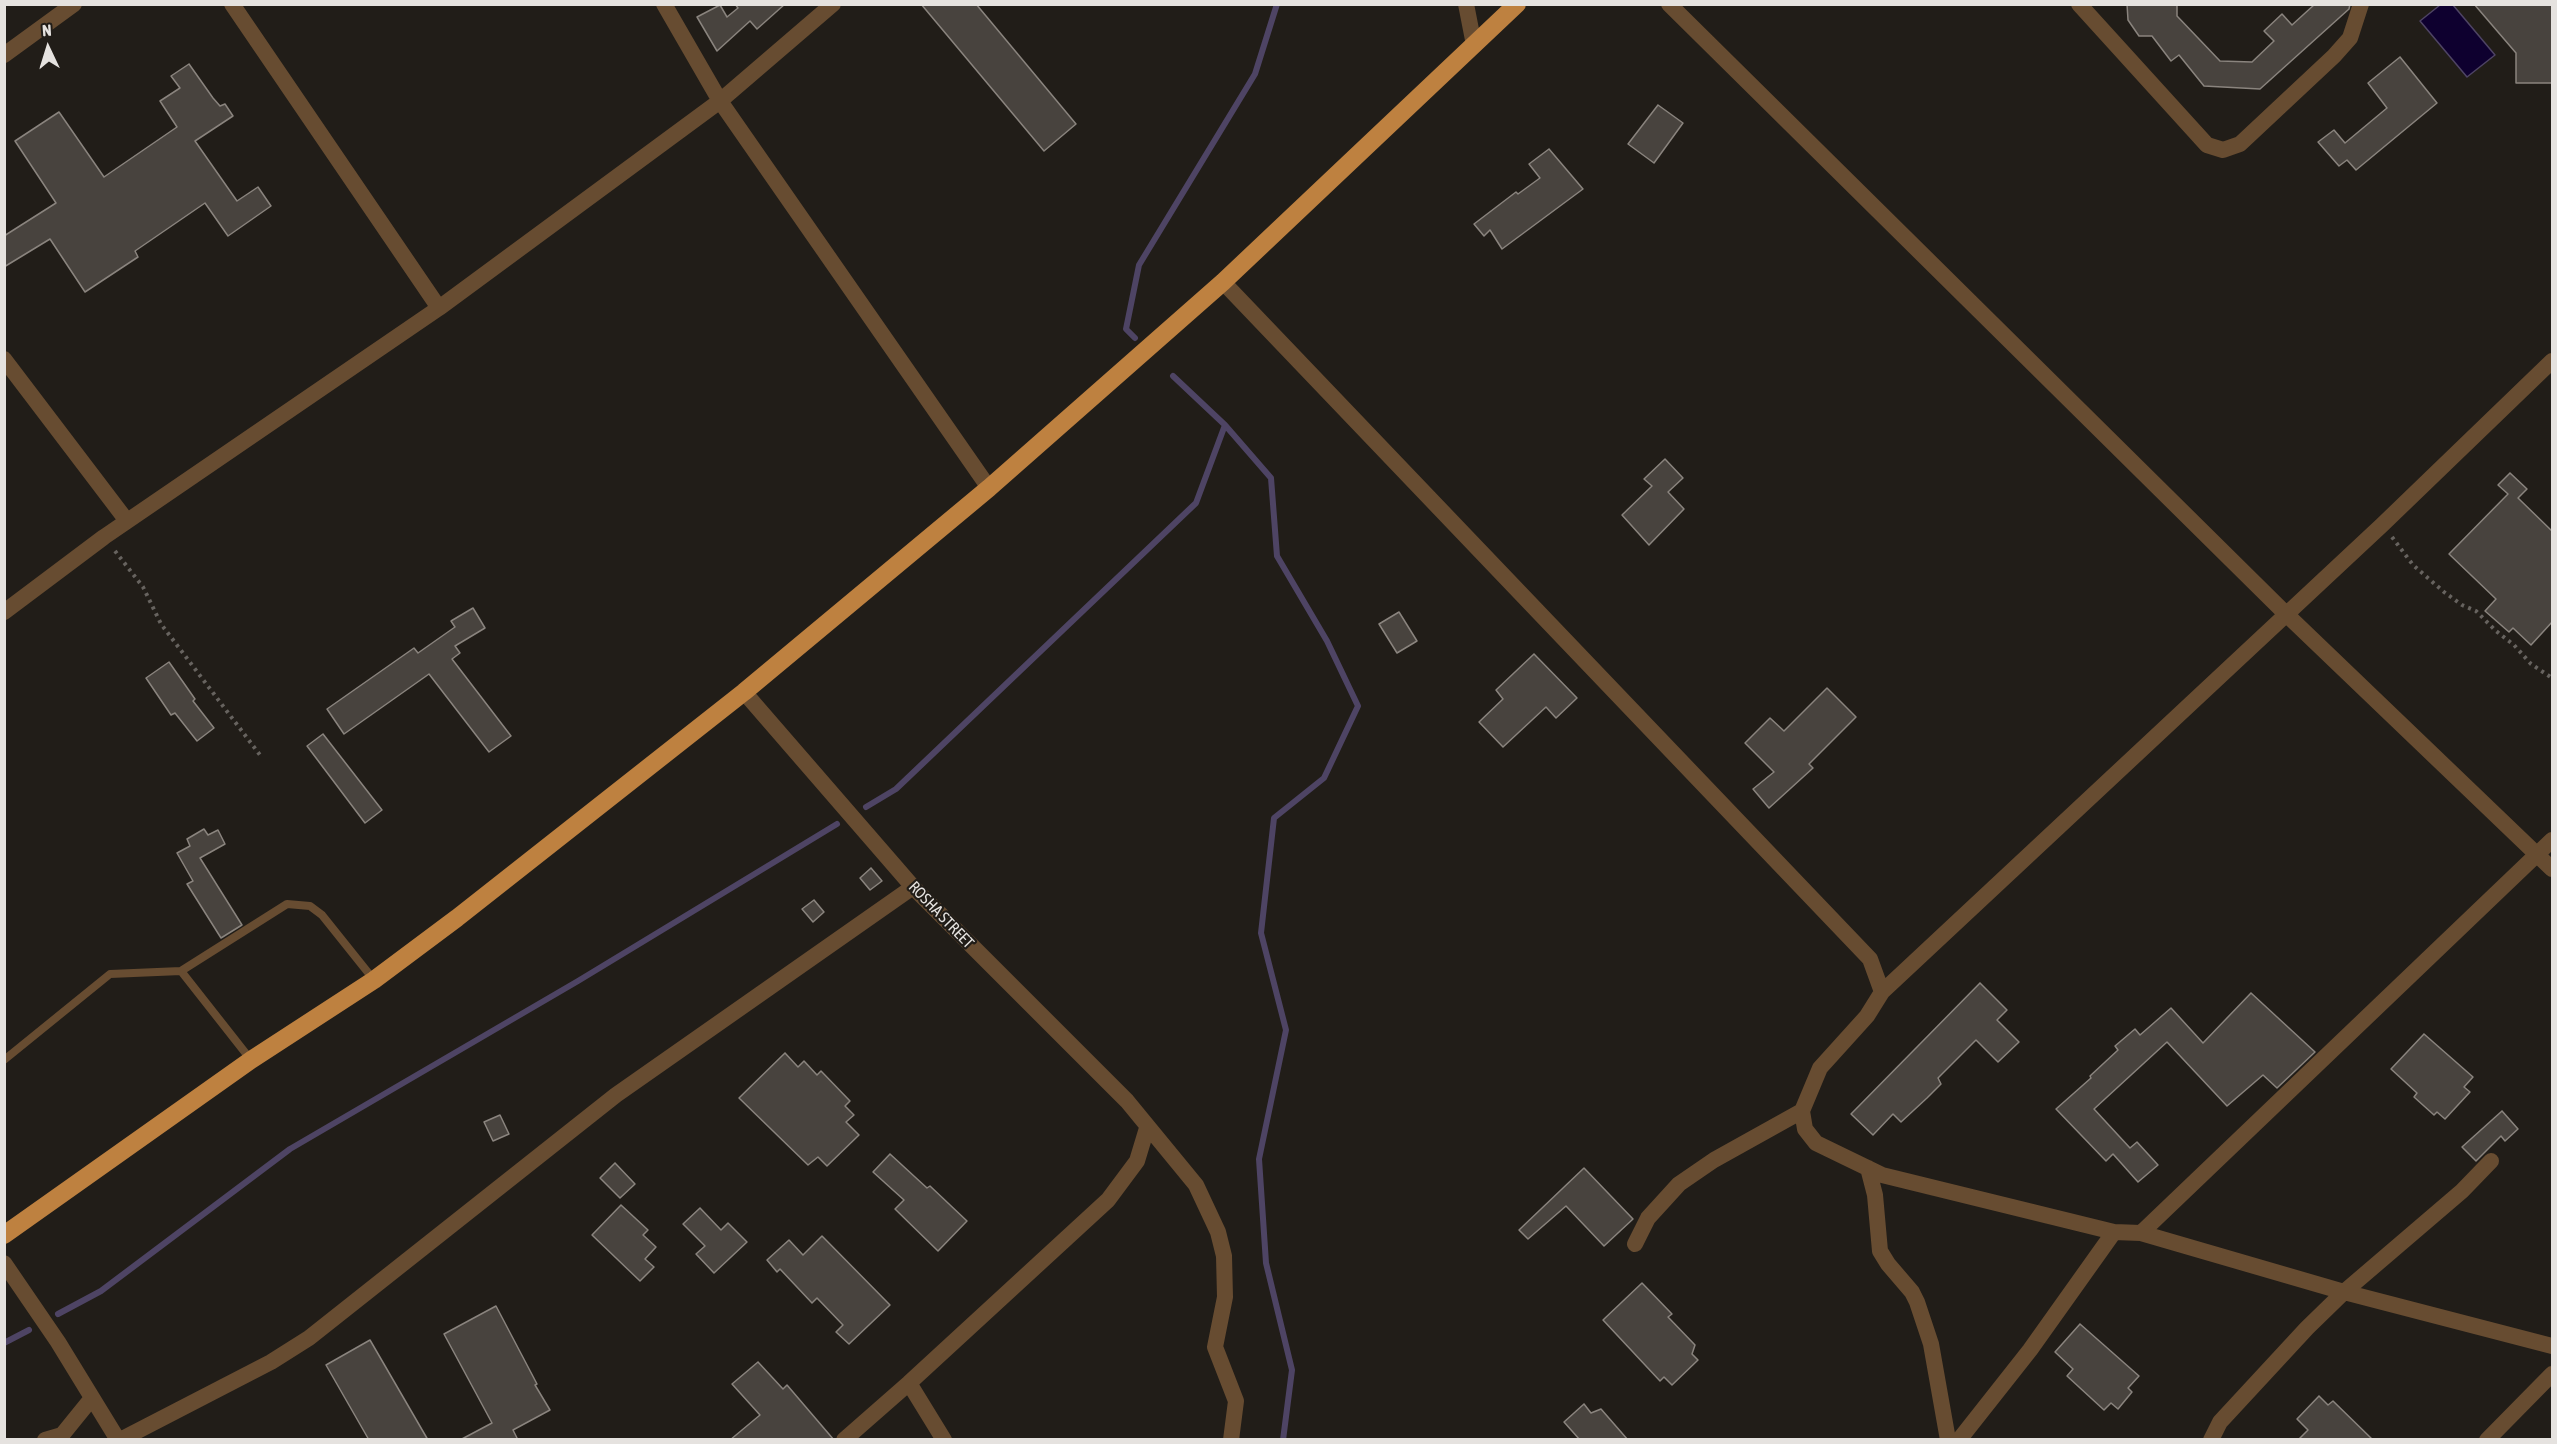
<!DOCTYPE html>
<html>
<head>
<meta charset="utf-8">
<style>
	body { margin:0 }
	#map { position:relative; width:2557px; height:1444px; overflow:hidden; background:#211d18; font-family:"Asap Condensed",sans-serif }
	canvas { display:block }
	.frame { position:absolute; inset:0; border:6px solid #e5e2df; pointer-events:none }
	.north { position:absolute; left:18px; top:18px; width:60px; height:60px; -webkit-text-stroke:4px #211d18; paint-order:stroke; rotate:356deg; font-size:16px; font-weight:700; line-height:24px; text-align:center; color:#e5e2df }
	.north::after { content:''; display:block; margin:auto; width:21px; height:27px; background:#e5e2df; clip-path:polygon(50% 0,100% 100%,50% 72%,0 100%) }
</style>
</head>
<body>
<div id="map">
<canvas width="2557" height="1444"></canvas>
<div class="frame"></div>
<div class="north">N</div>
</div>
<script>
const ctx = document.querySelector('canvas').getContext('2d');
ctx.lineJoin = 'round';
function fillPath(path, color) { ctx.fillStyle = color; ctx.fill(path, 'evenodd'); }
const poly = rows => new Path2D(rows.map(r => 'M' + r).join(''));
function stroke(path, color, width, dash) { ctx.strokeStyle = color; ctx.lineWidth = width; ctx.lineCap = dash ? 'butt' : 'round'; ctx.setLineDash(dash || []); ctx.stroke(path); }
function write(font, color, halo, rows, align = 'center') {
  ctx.font = font + ' "Asap Condensed",sans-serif'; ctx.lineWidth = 4.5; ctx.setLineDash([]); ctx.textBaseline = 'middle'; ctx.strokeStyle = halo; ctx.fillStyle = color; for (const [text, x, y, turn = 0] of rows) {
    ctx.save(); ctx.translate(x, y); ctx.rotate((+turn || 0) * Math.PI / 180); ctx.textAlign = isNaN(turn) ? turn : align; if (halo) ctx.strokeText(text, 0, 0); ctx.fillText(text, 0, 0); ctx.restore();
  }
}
const water = poly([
	[2440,5,2453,5,2495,55,2467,77,2420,21,2440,5]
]);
fillPath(water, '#0e002f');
stroke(water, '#4e4464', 1.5);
stroke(poly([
	[1135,338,1126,329,1139,265,1255,74,1277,4],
	[1225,425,1271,478,1277,556,1327,641,1358,706,1324,778,1274,818,1261,933,1286,1030,1259,1159,1266,1263,1292,1370,1283,1440],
	[866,807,896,789,1196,503,1225,425,1173,376],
	[58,1314,101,1291,290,1149,578,981,837,824],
	[4,1343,29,1330]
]), '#4e4464', 6);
const building = poly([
	[735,4,785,4,757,29,750,21,717,51,697,17,720,5,727,17,738,8,735,4],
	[921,4,976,4,1076,124,1044,151,921,4],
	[2127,4,2177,4,2177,16,2220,61,2252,62,2274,41,2264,31,2282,14,2292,25,2315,4,2350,4,2349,9,2260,89,2204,86,2179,55,2171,61,2152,36,2139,36,2128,20,2127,4],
	[2474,4,2553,4,2552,83,2516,83,2516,53,2474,4],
	[2400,57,2437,103,2356,170,2347,160,2339,166,2318,142,2334,130,2345,143,2387,108,2368,83,2400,57],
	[189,64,213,98,220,106,225,104,233,116,195,141,237,201,258,187,271,206,228,236,205,203,135,251,138,257,85,292,50,239,4,267,4,236,56,203,15,141,59,112,104,177,177,127,160,101,180,88,171,76,189,64],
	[1658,105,1683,123,1654,163,1628,144,1658,105],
	[1549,149,1583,189,1502,249,1490,230,1484,236,1474,224,1516,192,1518,194,1540,178,1529,164,1549,149],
	[1665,459,1683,478,1668,492,1684,509,1649,545,1622,515,1652,486,1644,479,1665,459],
	[2510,473,2527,489,2518,498,2553,532,2553,621,2531,645,2513,628,2509,632,2485,611,2496,599,2449,554,2508,494,2498,485,2510,473],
	[473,608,485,628,455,646,460,653,452,659,511,736,489,752,429,674,344,734,327,709,414,648,418,653,455,627,451,621,473,608],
	[1399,612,1417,641,1397,653,1379,624,1399,612],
	[1534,654,1577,698,1556,718,1546,707,1503,747,1479,722,1503,699,1496,690,1534,654],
	[169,662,195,699,193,701,214,728,197,741,175,713,171,715,146,678,169,662],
	[1827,688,1856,717,1809,764,1813,768,1769,808,1753,789,1774,772,1745,743,1770,718,1784,731,1827,688],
	[323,734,382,810,365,823,307,746,323,734],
	[204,829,208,835,218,830,225,844,200,858,242,925,221,938,187,884,193,881,177,853,190,846,187,839,204,829],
	[871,868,882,881,870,890,860,878,871,868],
	[814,900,824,912,813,922,802,909,814,900],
	[1980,983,2007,1010,1997,1020,2019,1042,1998,1062,1976,1040,1938,1078,1941,1084,1927,1098,1901,1122,1893,1114,1873,1135,1851,1114,1980,983],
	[2251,993,2315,1052,2277,1088,2263,1075,2227,1106,2167,1042,2094,1109,2130,1148,2137,1142,2158,1165,2138,1182,2113,1154,2106,1161,2056,1109,2091,1078,2090,1076,2118,1050,2115,1046,2135,1029,2140,1035,2171,1008,2203,1043,2251,993],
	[2424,1034,2473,1077,2464,1087,2470,1092,2445,1119,2437,1112,2434,1115,2414,1097,2417,1093,2391,1069,2424,1034],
	[785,1053,798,1067,804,1061,817,1075,821,1071,850,1101,845,1106,854,1115,846,1122,859,1135,827,1166,818,1157,808,1165,739,1098,785,1053],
	[2502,1111,2518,1129,2505,1141,2501,1136,2476,1161,2462,1147,2502,1111],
	[500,1115,509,1134,493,1141,484,1122,500,1115],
	[890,1154,927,1188,930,1186,967,1221,938,1251,895,1209,904,1200,873,1172,890,1154],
	[615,1163,635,1184,620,1198,600,1178,615,1163],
	[1584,1168,1633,1219,1604,1246,1566,1206,1528,1239,1519,1230,1584,1168],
	[621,1205,648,1230,643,1235,656,1247,645,1259,654,1267,640,1281,592,1235,621,1205],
	[700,1208,721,1230,728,1223,747,1242,714,1273,696,1254,705,1246,683,1224,700,1208],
	[822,1236,890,1305,849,1344,836,1332,843,1325,817,1298,812,1303,780,1269,777,1272,767,1260,789,1240,803,1255,822,1236],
	[1642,1283,1672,1314,1668,1317,1695,1345,1692,1354,1698,1360,1672,1385,1664,1377,1660,1381,1603,1320,1642,1283],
	[496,1306,537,1384,535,1385,550,1410,513,1430,518,1440,460,1440,492,1423,444,1334,496,1306],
	[2080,1324,2139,1376,2128,1388,2132,1392,2118,1409,2111,1403,2104,1410,2067,1376,2073,1369,2055,1352,2080,1324],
	[370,1340,428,1440,369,1440,326,1365,370,1340],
	[758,1362,783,1389,787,1385,834,1440,730,1440,760,1415,732,1384,758,1362],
	[2319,1396,2328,1405,2333,1401,2373,1440,2298,1440,2308,1430,2297,1419,2319,1396],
	[1584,1404,1591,1413,1601,1409,1628,1440,1580,1440,1564,1422,1584,1404]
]);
fillPath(building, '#48433e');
stroke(building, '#8a847e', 1.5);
stroke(poly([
	[2392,537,2413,565,2444,592,2462,605,2476,611,2496,631,2514,645,2531,664,2552,678],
	[115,551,143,587,161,624,260,755]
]), '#67635f', 4, [3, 4.5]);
stroke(poly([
	[181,971,251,1060],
	[4,1060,110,974,181,971,287,904,310,906,322,915,374,980]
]), '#674c31', 8);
stroke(poly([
	[232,4,439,308],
	[664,4,720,101,989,488],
	[1466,4,1474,45],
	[1669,4,2286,614,2552,869],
	[2079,4,2207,145,2223,150,2240,144,2334,56,2350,38,2361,4],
	[4,55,74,4],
	[1223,282,1870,959,1882,992,1867,1016,1820,1068,1802,1111,1805,1129,1816,1143,1882,1175,2114,1232,2141,1233,2344,1292,2552,1346],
	[4,359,127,521],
	[4,612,104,537,439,308,720,101,833,4],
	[744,692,913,887,1127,1101,1196,1185,1218,1232,1224,1256,1225,1297,1215,1347,1236,1401,1231,1440],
	[1882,992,2382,525,2552,361],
	[1868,1168,1875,1195,1880,1251,1888,1264,1912,1292,1917,1302,1931,1344,1948,1440],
	[2141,1233,2552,840],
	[1635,1244,1648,1218,1679,1184,1714,1160,1802,1111],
	[4,1263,58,1342,118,1440],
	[909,1383,944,1440],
	[45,1440,62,1435,92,1398],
	[120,1440,271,1362,309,1338,616,1095,913,887],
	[844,1440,909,1383,1108,1200,1137,1161,1147,1128],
	[1959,1440,2030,1350,2114,1232],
	[2211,1440,2220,1422,2307,1328,2344,1292,2462,1191,2491,1161],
	[2487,1440,2552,1374]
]), '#674c31', 16);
stroke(poly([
	[4,1235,251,1060,374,980,457,918,744,692,989,488,1223,282,1517,4]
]), '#be8140', 18);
write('16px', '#e5e2df', '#211d18', [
	["ROSHA STREET",941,915,46]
]);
</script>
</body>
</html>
